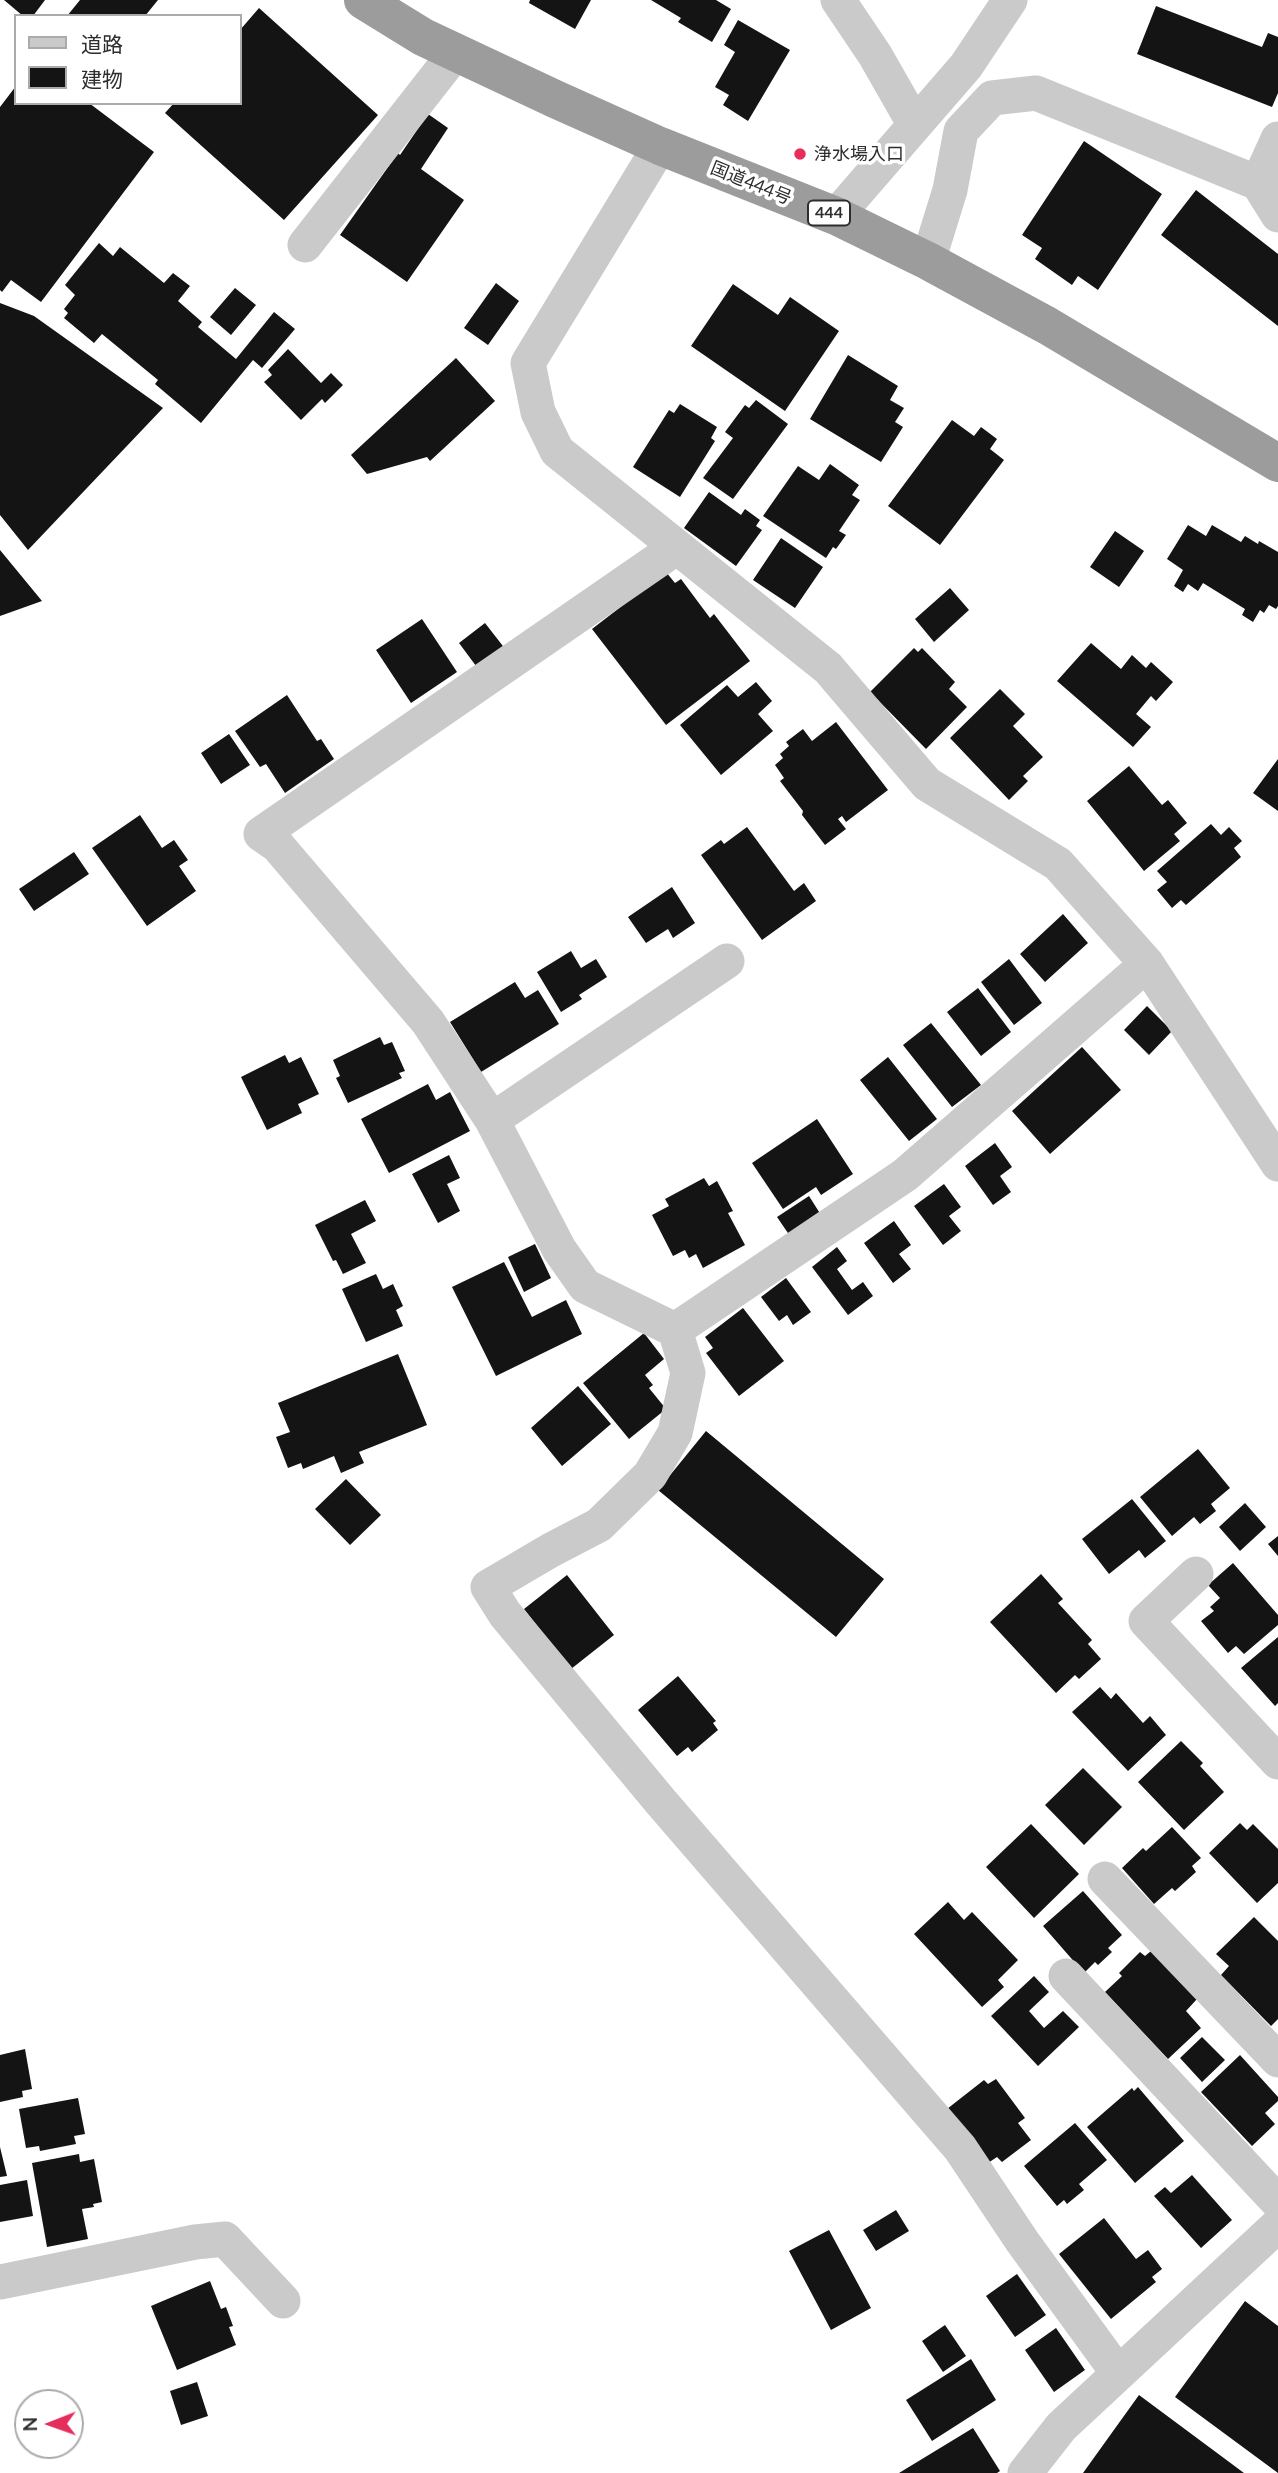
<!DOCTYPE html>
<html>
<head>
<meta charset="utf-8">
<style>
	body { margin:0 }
	#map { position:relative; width:1278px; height:2473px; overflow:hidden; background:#fff; font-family:Lato,"Noto Sans JP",sans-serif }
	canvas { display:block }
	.legend { position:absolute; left:14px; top:14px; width:228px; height:91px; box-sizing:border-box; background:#fff; border:2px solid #ababab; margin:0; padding:9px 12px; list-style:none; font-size:21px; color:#2d2d2d }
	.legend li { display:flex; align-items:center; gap:14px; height:35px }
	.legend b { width:35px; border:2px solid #ababab }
	.north { position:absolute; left:14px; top:2389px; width:70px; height:70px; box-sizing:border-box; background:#fff; border:2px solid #ababab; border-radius:50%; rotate:269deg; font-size:19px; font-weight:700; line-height:28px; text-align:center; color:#2d2d2d }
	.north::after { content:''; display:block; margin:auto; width:24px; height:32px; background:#e52e5c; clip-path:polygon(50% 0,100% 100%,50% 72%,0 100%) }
</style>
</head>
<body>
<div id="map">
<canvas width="1278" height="2473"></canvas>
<ul class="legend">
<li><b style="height:9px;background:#cacaca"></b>道路</li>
<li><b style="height:19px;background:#141414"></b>建物</li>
</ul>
<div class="north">N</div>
</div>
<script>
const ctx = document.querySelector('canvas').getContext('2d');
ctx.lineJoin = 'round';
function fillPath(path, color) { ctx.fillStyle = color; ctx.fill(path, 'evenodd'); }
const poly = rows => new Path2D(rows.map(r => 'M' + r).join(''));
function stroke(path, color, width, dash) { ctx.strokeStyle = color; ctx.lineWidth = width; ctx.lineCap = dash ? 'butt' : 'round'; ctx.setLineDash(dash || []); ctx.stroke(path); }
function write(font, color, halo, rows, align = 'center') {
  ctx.font = font + ' Lato,"Noto Sans JP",sans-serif'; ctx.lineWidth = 7; ctx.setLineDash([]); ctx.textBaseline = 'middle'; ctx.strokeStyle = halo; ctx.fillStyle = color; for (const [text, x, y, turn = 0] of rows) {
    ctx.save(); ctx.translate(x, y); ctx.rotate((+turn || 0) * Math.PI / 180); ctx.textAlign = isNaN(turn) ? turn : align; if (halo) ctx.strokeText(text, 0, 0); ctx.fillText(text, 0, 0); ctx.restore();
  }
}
fillPath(poly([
	[4,0,45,0,33,16,23,16],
	[80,0,158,0,145,16,67,16],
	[530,0,591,0,575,29,529,3],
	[651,0,716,0,731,9,712,42,678,22,681,18],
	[1156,6,1262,47,1268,33,1278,37,1278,93,1272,107,1137,54],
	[259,8,378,115,284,220,165,113,174,103,240,103,240,30],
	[738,20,790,50,748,121,723,105,729,95,715,87,735,52,724,45],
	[16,86,16,103,89,103,154,152,41,302,11,280,2,292,0,290,0,107],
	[428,114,448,128,421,169,464,200,407,282,340,235,398,153,400,155],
	[1084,141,1162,194,1098,290,1078,276,1072,285,1035,259,1042,248,1022,235],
	[1196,190,1278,254,1278,326,1161,235],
	[99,243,113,256,120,247,164,283,173,273,190,286,178,301,202,322,198,327,236,359,274,312,295,329,262,368,253,360,201,423,155,384,158,380,102,334,94,343,64,318,68,313,64,309,75,295,65,285],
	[496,283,519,301,488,345,464,328],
	[733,284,778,315,790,297,839,331,785,411,691,346],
	[235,288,256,305,231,335,210,317],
	[0,303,34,316,163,408,28,550,0,515],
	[288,349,321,383,331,373,343,385,325,403,322,399,301,420,264,382,272,375,268,370],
	[848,355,898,386,890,400,904,408,895,422,903,427,881,462,810,419],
	[456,358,495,401,430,461,427,457,367,474,351,455],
	[756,400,788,424,733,499,703,478,733,438,725,432,745,405,749,408],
	[680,404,717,427,711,438,715,441,680,497,633,467,669,410,674,413],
	[952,420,974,436,981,427,997,439,990,449,1004,460,940,545,888,506],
	[830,464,859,485,852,495,860,500,839,531,846,535,836,549,833,547,826,558,763,516,798,466,819,480],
	[709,492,741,515,745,509,760,520,756,526,762,530,736,566,684,528],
	[1188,525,1206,536,1212,525,1241,542,1245,536,1258,544,1259,541,1278,552,1278,606,1276,609,1269,605,1264,613,1260,610,1253,622,1242,615,1245,609,1203,583,1198,591,1188,584,1183,592,1174,586,1183,570,1167,559],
	[1115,531,1144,551,1119,587,1090,567],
	[781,538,823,567,795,608,753,580],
	[0,550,42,601,0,616],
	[666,572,675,583,681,579,710,618,714,614,750,661,666,725,592,629],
	[950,588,969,610,934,642,915,619],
	[422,619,457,672,411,703,376,650],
	[485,623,506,650,479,670,459,643],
	[1091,643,1121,669,1132,655,1146,668,1151,662,1173,682,1156,701,1151,696,1136,714,1151,727,1133,747,1057,681],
	[914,648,918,652,922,648,955,682,949,689,967,707,926,749,870,692],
	[756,682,772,701,758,714,773,731,721,775,680,725,727,685,738,697],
	[1000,689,1025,714,1013,726,1043,757,1023,776,1028,781,1009,800,950,738],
	[287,695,317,741,321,739,334,759,285,793,266,764,260,767,235,731],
	[836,722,888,790,846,822,842,816,838,819,846,829,825,845,802,815,803,811,780,781,784,778,775,765,783,758,780,754,789,746,786,742,803,729,812,741],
	[229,734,250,765,221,784,201,753],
	[1278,759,1278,811,1253,793],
	[1129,766,1162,805,1168,800,1187,823,1174,834,1180,841,1144,871,1087,801],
	[140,815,162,848,174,840,188,860,179,866,196,891,147,926,92,848],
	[1211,824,1221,835,1229,827,1242,841,1234,848,1241,857,1186,905,1181,900,1172,908,1157,890,1167,882,1157,871],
	[747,827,794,891,804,883,816,901,762,940,701,855,721,840,724,844],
	[74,852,89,874,34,911,19,889],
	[672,887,695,923,673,938,668,929,646,943,628,917],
	[1063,914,1088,943,1045,982,1020,954],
	[571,951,581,968,596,959,607,977,579,995,582,999,561,1012,537,972],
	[1009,959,1042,1003,1014,1025,981,982],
	[515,982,525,998,538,990,559,1024,481,1072,450,1022],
	[978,988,1011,1032,981,1056,947,1012],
	[1147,1006,1172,1031,1149,1055,1124,1030],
	[931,1023,981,1085,952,1107,903,1045],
	[380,1037,384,1045,392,1042,405,1071,399,1073,402,1078,348,1103,336,1078,340,1076,333,1060],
	[1082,1047,1121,1090,1050,1154,1012,1111],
	[285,1055,289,1063,301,1057,319,1094,298,1104,302,1113,267,1130,241,1077],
	[888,1057,937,1119,909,1141,860,1080],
	[428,1084,436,1100,450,1092,470,1131,389,1173,361,1119],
	[817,1119,853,1174,821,1195,816,1187,783,1209,752,1163],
	[995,1143,1012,1167,1000,1176,1011,1192,993,1205,965,1166],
	[449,1155,460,1178,447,1184,460,1211,438,1223,412,1174],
	[704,1178,709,1186,717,1181,733,1211,728,1213,745,1245,703,1268,696,1254,689,1258,685,1250,673,1256,652,1215,669,1206,665,1199],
	[944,1184,961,1207,949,1216,961,1231,943,1245,914,1206],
	[809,1196,821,1215,790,1236,777,1217],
	[365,1200,376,1221,351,1234,366,1263,343,1274,336,1260,333,1261,315,1225],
	[894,1221,911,1245,899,1254,911,1269,893,1283,864,1243],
	[535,1244,551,1278,524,1292,508,1257],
	[837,1247,847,1261,837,1269,852,1290,863,1282,873,1296,848,1315,812,1267],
	[504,1262,532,1317,566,1300,582,1334,496,1376,452,1287],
	[376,1274,383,1289,393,1284,403,1306,396,1310,403,1326,366,1342,342,1289],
	[786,1278,811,1312,793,1325,787,1315,779,1321,761,1297],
	[743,1308,784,1361,739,1396,706,1353,713,1348,705,1337],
	[644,1333,664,1359,645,1375,653,1385,649,1388,666,1409,629,1439,583,1383],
	[398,1354,427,1425,359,1452,364,1463,341,1473,334,1456,303,1469,301,1463,288,1468,276,1437,290,1432,278,1403],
	[578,1386,611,1424,562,1466,531,1428],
	[706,1431,884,1579,836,1637,658,1490],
	[1198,1449,1230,1488,1211,1504,1216,1511,1200,1524,1194,1517,1172,1536,1140,1497],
	[346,1479,381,1515,350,1545,315,1509],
	[1132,1499,1166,1541,1145,1558,1139,1550,1109,1574,1082,1539],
	[1245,1503,1266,1527,1240,1551,1219,1527],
	[1278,1536,1278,1556,1268,1544],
	[1233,1563,1278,1615,1278,1625,1244,1654,1236,1646,1228,1653,1201,1621,1214,1611,1210,1607,1220,1598,1208,1585],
	[1041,1574,1063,1599,1058,1603,1092,1640,1088,1644,1101,1659,1079,1679,1075,1675,1056,1693,990,1622],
	[567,1575,614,1635,571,1669,524,1609],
	[1278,1637,1278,1703,1275,1706,1241,1668],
	[678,1676,716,1721,713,1723,718,1730,692,1752,688,1747,677,1756,638,1710],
	[1100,1687,1111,1699,1116,1693,1143,1723,1150,1716,1166,1735,1128,1771,1072,1712],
	[1181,1741,1203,1763,1200,1766,1224,1792,1184,1830,1138,1782],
	[1083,1768,1122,1807,1084,1845,1045,1805],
	[1240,1823,1247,1830,1253,1824,1278,1849,1278,1883,1257,1903,1209,1853],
	[1031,1824,1079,1874,1034,1918,986,1867],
	[1172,1827,1201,1858,1192,1866,1196,1872,1175,1891,1172,1888,1154,1904,1122,1868,1143,1848,1146,1851],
	[1083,1891,1122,1935,1108,1948,1112,1952,1098,1965,1095,1962,1084,1973,1043,1926],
	[948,1902,964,1920,972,1912,1018,1960,998,1980,1004,1987,982,2007,914,1934],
	[1254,1917,1278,1941,1278,2019,1271,2026,1221,1975,1229,1966,1216,1954],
	[1151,1951,1197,1999,1186,2011,1201,2028,1168,2059,1105,1992,1122,1976,1119,1973,1140,1952,1145,1956],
	[1034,1976,1049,1992,1029,2011,1044,2028,1063,2011,1079,2027,1038,2066,991,2016],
	[1202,2037,1225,2060,1202,2082,1180,2058],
	[25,2049,32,2089,22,2091,23,2097,0,2102,0,2055],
	[1240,2055,1278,2097,1278,2101,1265,2113,1275,2124,1252,2146,1201,2092],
	[996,2079,1025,2118,1018,2123,1031,2140,1002,2162,997,2157,988,2163,947,2109,984,2080,988,2084],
	[1138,2087,1184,2141,1135,2183,1087,2127,1132,2088,1134,2091],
	[78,2098,85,2134,74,2136,76,2144,40,2151,39,2146,26,2148,19,2109],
	[1075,2123,1107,2160,1079,2184,1084,2190,1067,2204,1064,2200,1057,2206,1024,2166],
	[0,2147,7,2176,0,2177],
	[79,2154,80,2162,94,2159,102,2202,93,2204,94,2207,82,2209,88,2239,47,2247,32,2163],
	[1192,2175,1232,2220,1201,2248,1154,2196,1165,2187,1171,2193],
	[27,2180,33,2216,0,2222,0,2185],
	[896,2210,909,2231,876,2251,863,2230],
	[1104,2218,1136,2259,1148,2250,1162,2269,1152,2277,1156,2282,1111,2319,1059,2254],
	[829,2230,871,2308,831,2330,789,2251],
	[1017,2274,1046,2315,1015,2337,986,2296],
	[210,2281,221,2309,226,2307,233,2326,229,2327,236,2345,177,2370,151,2306],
	[1245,2301,1278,2326,1278,2473,1175,2397],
	[945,2325,966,2356,943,2372,922,2341],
	[1056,2328,1085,2370,1054,2392,1025,2350],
	[971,2359,996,2400,932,2441,906,2400],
	[197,2382,208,2416,181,2425,170,2391],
	[1139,2395,1244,2473,1083,2473],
	[973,2428,1000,2471,997,2473,899,2473]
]), '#141414');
stroke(poly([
	[838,0,875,55,915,125],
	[660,146,528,363,538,412,557,451,828,668,927,784,1058,864,1147,964,1278,1164],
	[1258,183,1278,139],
	[836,216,966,66,1010,0],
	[305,245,456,52],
	[928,261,950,190,961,131,992,98,1036,93,1258,183,1278,215],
	[727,961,492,1120,559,1249,585,1286,675,1330,688,1373,675,1433,650,1475,599,1525,551,1550,488,1587,505,1614,661,1802,960,2148,1022,2241,1118,2373],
	[492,1120,428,1022,277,845,261,834,677,547],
	[675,1330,905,1175,1147,964],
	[1196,1574,1146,1621,1278,1762],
	[1105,1879,1278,2060],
	[1066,1976,1278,2202],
	[0,2282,195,2242,225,2239,283,2301],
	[1025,2473,1061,2427,1278,2225]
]), '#cacaca', 35);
stroke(poly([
	[363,0,423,37,555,99,660,146,836,216,928,261,1048,326,1278,463]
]), '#9c9c9c', 38);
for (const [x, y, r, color] of [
	[800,154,7,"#e52e5c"]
]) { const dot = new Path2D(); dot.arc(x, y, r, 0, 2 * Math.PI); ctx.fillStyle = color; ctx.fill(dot); stroke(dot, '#fff', 2.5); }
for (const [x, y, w] of [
	[829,213,42]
]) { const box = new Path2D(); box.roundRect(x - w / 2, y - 12.5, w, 25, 5); ctx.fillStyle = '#fff'; ctx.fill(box); stroke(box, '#2d2d2d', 2); }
write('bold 16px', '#2d2d2d', null, [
	["444",829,213]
]);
write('18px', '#2d2d2d', '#fff', [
	["浄水場入口",814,154]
], 'left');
write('18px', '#2d2d2d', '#fff', [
	["国道444号",751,183,22]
]);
</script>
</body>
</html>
